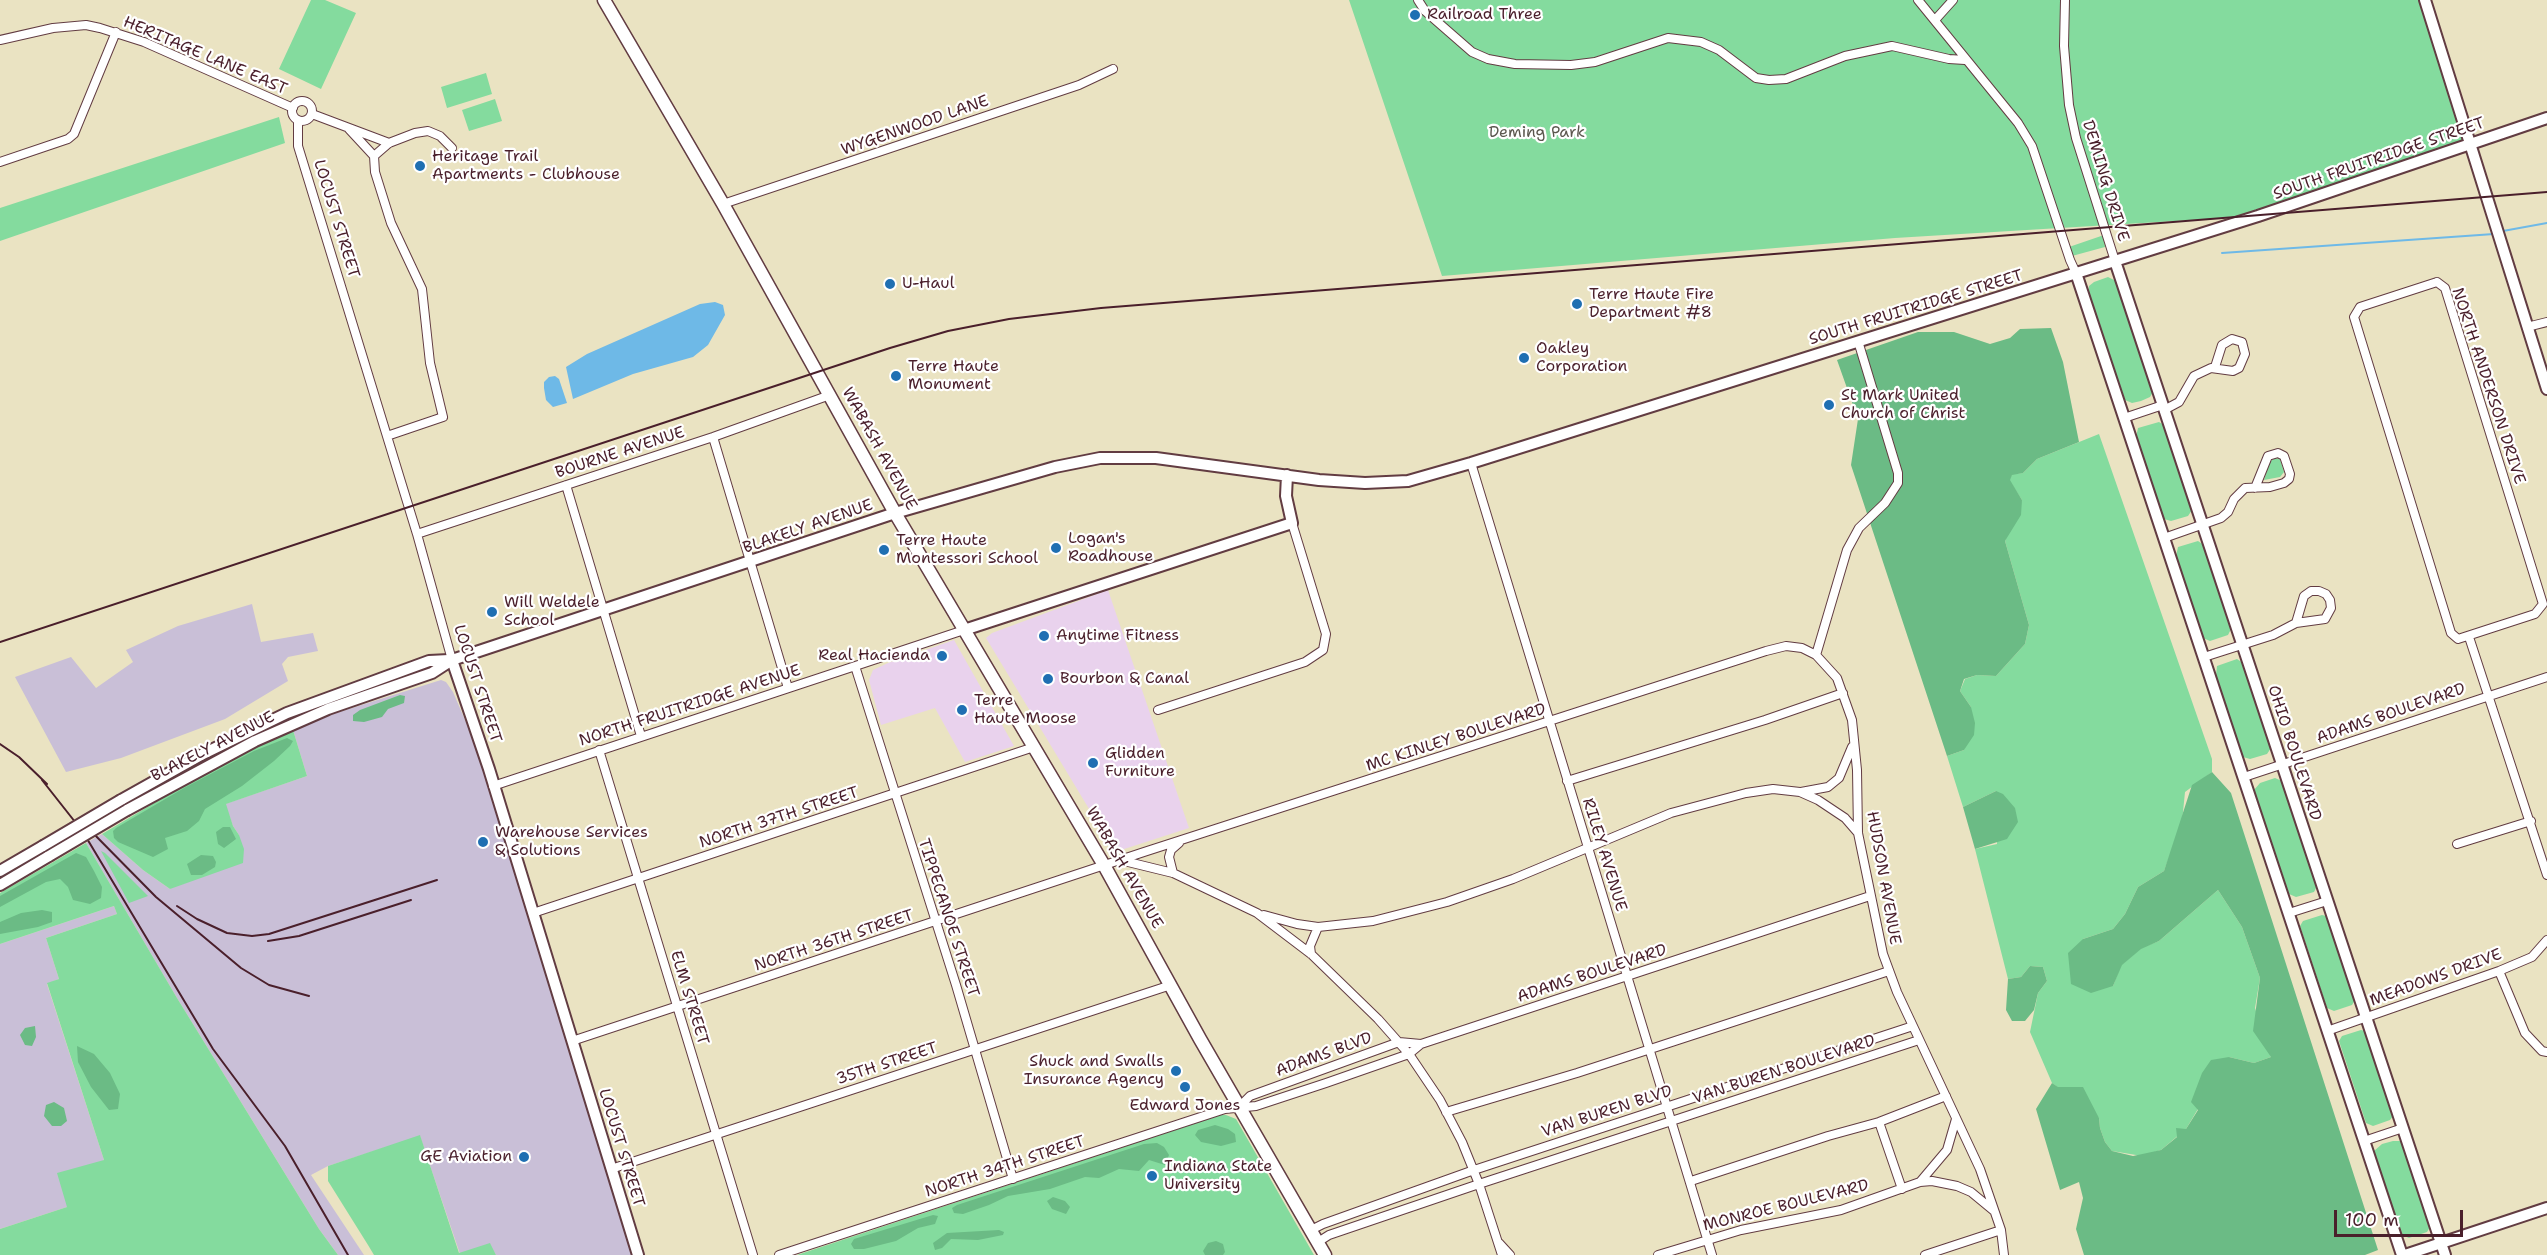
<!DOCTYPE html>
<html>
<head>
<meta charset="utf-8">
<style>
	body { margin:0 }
	#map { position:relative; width:2547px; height:1255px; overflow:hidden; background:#eae3c2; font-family:"Shantell Sans",sans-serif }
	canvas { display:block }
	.scale { position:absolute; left:2334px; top:1210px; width:129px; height:27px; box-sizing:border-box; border:3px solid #4a1f2b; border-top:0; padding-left:8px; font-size:18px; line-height:21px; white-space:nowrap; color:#4a1f2b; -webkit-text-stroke:4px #fff; paint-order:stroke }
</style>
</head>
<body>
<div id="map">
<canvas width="2547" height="1255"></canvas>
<div class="scale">100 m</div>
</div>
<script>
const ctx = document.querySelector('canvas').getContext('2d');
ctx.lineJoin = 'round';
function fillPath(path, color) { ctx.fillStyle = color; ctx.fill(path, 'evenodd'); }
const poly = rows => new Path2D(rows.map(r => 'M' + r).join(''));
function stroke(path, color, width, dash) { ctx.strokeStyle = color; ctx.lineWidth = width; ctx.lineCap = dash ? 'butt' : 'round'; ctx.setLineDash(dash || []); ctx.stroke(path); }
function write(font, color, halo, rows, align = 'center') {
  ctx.font = font + ' "Shantell Sans",sans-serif'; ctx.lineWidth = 4.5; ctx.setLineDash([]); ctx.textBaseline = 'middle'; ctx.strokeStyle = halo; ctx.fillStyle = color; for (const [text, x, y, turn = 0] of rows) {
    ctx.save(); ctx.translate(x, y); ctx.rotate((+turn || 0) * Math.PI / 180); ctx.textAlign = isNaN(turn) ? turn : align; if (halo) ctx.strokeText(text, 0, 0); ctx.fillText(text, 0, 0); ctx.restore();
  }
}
fillPath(poly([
	[1108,590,1189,828,1115,852,986,638,992,633],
	[954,640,1014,746,965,762,935,708,881,725,869,680,873,670,888,663]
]), '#e9d2ed');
fillPath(poly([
	[252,604,261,642,313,633,318,651,288,657,282,664,288,681,225,719,121,758,66,772,15,677,71,657,96,688,133,662,126,650,178,626],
	[441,680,446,682,453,692,475,743,633,1255,496,1255,489,1244,460,1254,420,1136,328,1166,311,1175,364,1255,338,1255,319,1229,177,998,86,843,102,834,143,870,170,889,239,835,233,826,225,804,307,776,293,730,336,713],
	[114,906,117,914,46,938,59,979,47,984,104,1160,67,1207,0,1229,0,944]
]), '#c9bfd7');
fillPath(poly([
	[311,0,325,0,356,13,321,89,279,69],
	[1349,0,2423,0,2471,143,2258,216,1895,238,1442,276],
	[486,73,492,94,447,108,441,87],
	[495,99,502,121,469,131,462,110],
	[279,117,285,143,0,241,0,208],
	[2104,235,2105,247,2072,256,2069,247],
	[2108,277,2116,281,2153,392,2150,397,2141,401,2132,403,2125,400,2088,292,2089,286,2094,282],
	[2159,422,2164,425,2192,510,2188,516,2171,521,2164,519,2136,437,2138,428],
	[2099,434,2212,759,2212,772,2185,792,2182,822,2164,871,2138,887,2125,914,2113,929,2083,939,2113,986,2121,965,2141,948,2159,941,2218,890,2242,927,2260,978,2255,1008,2271,1057,2254,1063,2229,1057,2186,1129,2161,1150,2142,1156,2112,1151,2105,1142,2100,1128,2099,1118,2052,1083,2030,1032,2038,993,2047,981,2043,967,2030,966,2021,977,2008,979,1975,849,1997,844,1996,791,1963,807,1947,756,1964,750,1971,707,1960,691,1965,679,1977,675,1996,676,2025,644,2029,625,2005,541,2022,500,2009,480,2012,474,2023,473,2037,459],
	[2275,458,2280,459,2284,472,2280,477,2264,480,2269,462],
	[2198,541,2204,545,2231,629,2228,635,2210,641,2203,638,2176,556,2178,547],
	[2237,659,2243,663,2271,748,2267,754,2250,759,2243,757,2216,675,2217,666],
	[293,730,307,776,226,804,233,826,239,835,244,849,243,863,170,889,143,870,102,834,213,768],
	[2275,778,2282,781,2317,886,2314,892,2296,897,2289,894,2254,790,2260,783],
	[86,843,177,998,319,1229,338,1255,0,1255,0,1229,67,1207,57,1173,104,1160,47,983,59,979,46,938,117,914,114,906,0,944,0,893],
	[101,851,105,853,148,896,129,903],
	[2322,915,2326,916,2355,1000,2352,1005,2334,1011,2327,1008,2300,926,2303,921],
	[2361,1030,2365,1031,2394,1115,2390,1120,2373,1126,2366,1123,2339,1041,2342,1036],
	[1220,1115,1226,1115,1236,1119,1314,1255,797,1255],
	[420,1135,459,1253,490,1243,496,1255,374,1255,368,1245,328,1181,328,1166],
	[2393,1141,2401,1141,2430,1227,2427,1232,2409,1238,2402,1235,2374,1151,2382,1144]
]), '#84db9e');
fillPath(poly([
	[2051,328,2063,362,2079,442,2037,459,2023,473,2012,475,2010,480,2022,500,2021,515,2005,541,2029,625,2025,644,1996,676,1977,675,1964,679,1960,691,1971,707,1975,723,1974,735,1964,750,1947,756,1851,465,1858,419,1837,360,1918,332,1954,332,1990,344,2010,338,2020,329],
	[400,695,405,696,404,703,388,709,382,717,364,722,353,721,353,715,360,710],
	[287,738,293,741,290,746,274,761,242,786,205,809,199,821,187,831,165,838,168,849,153,857,118,842,114,838,113,831,116,828,184,788,254,751],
	[2212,772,2231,793,2378,1250,2365,1255,2084,1255,2076,1229,2083,1198,2079,1182,2060,1190,2036,1109,2052,1083,2058,1087,2083,1087,2099,1118,2100,1128,2105,1142,2112,1151,2133,1156,2161,1150,2177,1137,2176,1128,2186,1129,2198,1110,2191,1102,2202,1073,2211,1060,2229,1057,2254,1063,2271,1057,2253,1031,2260,978,2242,927,2218,890,2159,941,2141,949,2122,965,2113,986,2091,993,2071,984,2068,953,2083,939,2113,929,2125,914,2138,887,2164,871,2192,785],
	[1996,791,2003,794,2015,808,2018,822,2007,839,1975,849,1963,807],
	[223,827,230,827,236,839,224,848,218,844,216,832],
	[76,853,86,857,94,871,102,887,101,898,90,904,73,900,68,887,60,879,46,882,0,907,0,896],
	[201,855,213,856,216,862,215,867,202,875,191,875,187,864],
	[42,910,52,912,52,922,38,927,0,934,0,922,21,913],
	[2030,966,2043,967,2047,981,2038,993,2034,1010,2025,1021,2012,1021,2006,1010,2008,979,2021,977],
	[35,1026,36,1037,32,1046,25,1045,20,1035,25,1028],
	[77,1046,94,1054,110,1073,120,1094,118,1109,109,1110,91,1087,78,1062],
	[54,1102,64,1108,67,1121,61,1126,52,1126,44,1116,46,1105],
	[1215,1125,1228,1129,1235,1134,1236,1142,1221,1146,1201,1142,1195,1135,1198,1130],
	[1157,1143,1164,1147,1169,1155,1165,1165,1149,1160,1139,1171,1119,1169,1099,1178,1085,1177,1050,1189,1008,1196,989,1205,963,1214,954,1213,952,1208,957,1205,1144,1144],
	[1053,1197,1065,1201,1070,1207,1066,1214,1052,1209,1047,1201],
	[933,1215,938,1216,935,1224,918,1228,896,1241,864,1249,854,1249,851,1244,854,1239],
	[999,1230,1004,1232,1003,1235,978,1240,951,1239,942,1248,935,1250,933,1243,947,1233],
	[1216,1241,1223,1244,1225,1252,1223,1255,1205,1255,1203,1251,1208,1243]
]), '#6bbb85');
fillPath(poly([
	[715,302,723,305,725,315,708,345,693,357,633,374,573,399,566,367,587,354,700,304],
	[555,376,559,379,567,403,553,407,546,400,544,388,544,382,549,377]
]), '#6eb9e7');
stroke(poly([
	[2503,231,2547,223],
	[2222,253,2494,234]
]), '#6eb9e7', 2);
const street = poly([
	[1418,0,1425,11,1472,52,1488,59,1515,64,1571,65,1595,62,1668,38,1701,42,1719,50,1756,78,1769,80,1786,79,1845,56,1892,46,1949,59,1965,60],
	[1918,0,2018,123,2032,146,2070,260,2076,273],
	[2065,0,2064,46,2069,105,2076,138,2115,261],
	[1935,20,1953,0],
	[0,40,53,28,86,25,100,28,144,42,293,108],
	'292 111a10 10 0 1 1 20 0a10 10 0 1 1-20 0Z',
	[312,114,389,143],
	[298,120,298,146,417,534,452,660],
	[349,129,374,156],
	[0,162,68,139,74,134,116,32],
	[723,204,1079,85,1113,69],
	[2437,282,2445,288,2543,604,2535,614,2458,639,2451,633,2354,317,2360,307,2437,282],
	[2527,327,2547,322],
	[1858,341,1898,473,1898,483,1885,503,1859,528,1847,550,1816,655,1837,678,1852,720,1857,770,1858,833,1883,954,1897,992,1980,1169,2001,1230,2004,1255],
	[2164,410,2179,402,2194,376,2211,368,2233,371,2239,368,2245,354,2242,342,2232,339,2222,345,2215,367],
	[2124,418,2163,405],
	[387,436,443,417,430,363,422,289,391,223,375,172,374,156,389,143,415,133,428,131,440,136,452,148],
	[713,437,788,688],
	[1471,463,1712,1255],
	[566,485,641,736],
	[417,534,713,437,830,395],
	[2164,538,2221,518,2228,512,2234,499,2245,488,2270,487,2284,483,2289,479,2290,474,2284,456,2278,453,2268,456,2255,488],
	[2469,637,2547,875],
	[2204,657,2273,635,2296,623,2325,619,2331,608,2330,600,2326,594,2319,591,2311,591,2304,596,2296,623],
	[855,666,956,985,1013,1179],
	[1158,710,1305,662,1323,650,1326,634,1292,523],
	[599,750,753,1255],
	[2244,777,2547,677],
	[1567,781,1765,720,1843,693],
	[493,786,964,630],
	[1801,792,1828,787,1839,778,1852,747],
	[2457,844,2531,821],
	[1124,861,1173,873,1257,913,1311,954,1378,1019,1409,1054,1440,1100,1462,1142,1479,1184,1502,1255],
	[1173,873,1169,857,1171,850,1179,843],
	[533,913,1034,747],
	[2289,913,2327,901],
	[1264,915,1297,924,1318,927],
	[1311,954,1310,946,1318,927,1373,921,1447,902,1513,879,1671,813,1746,793,1773,789,1800,792,1818,800,1845,818,1858,833],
	[2499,971,2525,1033,2542,1051,2547,1052],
	[2327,1031,2499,971,2532,957,2547,940],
	[572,1041,1144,852,1766,651,1786,646,1802,648,1816,655],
	[1240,1106,1250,1096,1399,1042,1421,1044],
	[1446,1112,1577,1073,1889,971],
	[1879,1122,1902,1189],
	[2364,1141,2403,1128],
	[611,1169,1171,985],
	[1691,1181,1828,1136,1879,1122,1946,1096],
	[1920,1182,1947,1150,1956,1119],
	[1311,1230,1323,1224,1474,1170,1913,1026],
	[1318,1242,1329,1235,1479,1184,1919,1040],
	[1499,1243,1510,1255],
	[779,1255,1225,1109,1256,1106,1326,1083,1409,1054,1421,1044,1870,896],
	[1658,1255,1741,1230,1841,1210,1920,1182,1932,1181,1957,1186,1971,1192,1994,1211],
	[1925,1255,2001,1230]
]);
const secondary = poly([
	[2425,0,2547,389],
	[2115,261,2445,1255],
	[2076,273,2402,1255],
	[964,630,1292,523,1286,496,1287,475],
	[452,660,489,769,638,1255],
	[121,800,203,754,287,713,429,661,449,660],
	[127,810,255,741,328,709,432,673,452,660,895,513,1055,467,1100,458,1156,458,1319,480,1365,483,1408,481,1471,463,2258,216,2547,118],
	[0,871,43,846],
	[0,885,49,856],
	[2405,1255,2547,1208]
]);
const primary = poly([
	[604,0,723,204,895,513,1105,867,1200,1039,1325,1255]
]);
stroke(street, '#623c42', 10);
stroke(secondary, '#623c42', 14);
stroke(primary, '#623c42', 15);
stroke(street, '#fff', 8);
stroke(secondary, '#fff', 10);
stroke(primary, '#fff', 12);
stroke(poly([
	[0,642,890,348,948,331,1009,319,1101,308,2547,192],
	[0,744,19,757,47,784],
	[42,780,83,832,213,1049,285,1146,348,1255],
	[86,826,156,897,241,968,269,985,309,996],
	[177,906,197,919,227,933,252,936,269,934,437,880],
	[268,941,299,936,411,900]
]), '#4a1f2b', 2);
const secondaryBridge = poly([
	[43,846,121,800],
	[49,856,127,810]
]);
stroke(secondaryBridge, '#623c42', 14, []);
stroke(secondaryBridge, '#fff', 10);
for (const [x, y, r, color] of [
	[1415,15,6,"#1f6fb2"],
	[420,166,6,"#1f6fb2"],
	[890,284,6,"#1f6fb2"],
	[1577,304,6,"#1f6fb2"],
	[1524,358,6,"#1f6fb2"],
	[896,376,6,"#1f6fb2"],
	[1829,405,6,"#1f6fb2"],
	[1056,548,6,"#1f6fb2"],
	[884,550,6,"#1f6fb2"],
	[492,612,6,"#1f6fb2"],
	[1044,636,6,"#1f6fb2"],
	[942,656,6,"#1f6fb2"],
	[1048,679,6,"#1f6fb2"],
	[962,710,6,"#1f6fb2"],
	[1093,763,6,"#1f6fb2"],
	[483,842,6,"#1f6fb2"],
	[1176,1071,6,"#1f6fb2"],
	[1185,1087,6,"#1f6fb2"],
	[524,1157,6,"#1f6fb2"],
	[1152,1176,6,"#1f6fb2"]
]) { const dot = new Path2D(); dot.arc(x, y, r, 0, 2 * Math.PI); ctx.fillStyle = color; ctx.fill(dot); stroke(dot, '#fff', 2); }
write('16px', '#4a1f2b', '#fff', [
	["Railroad Three",1427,15],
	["Heritage Trail",432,157],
	["Apartments - Clubhouse",432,175],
	["U-Haul",902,284],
	["Terre Haute Fire",1589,295],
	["Department #8",1589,313],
	["Oakley",1536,349],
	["Corporation",1536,367],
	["Terre Haute",908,367],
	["Monument",908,385],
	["St Mark United",1841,396],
	["Church of Christ",1841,414],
	["Logan's",1068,539],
	["Roadhouse",1068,557],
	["Terre Haute",896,541],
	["Montessori School",896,559],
	["Will Weldele",504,603],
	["School",504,621],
	["Anytime Fitness",1056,636],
	["Real Hacienda",930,656,"right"],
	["Bourbon & Canal",1060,679],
	["Terre",974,701],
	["Haute Moose",974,719],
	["Glidden",1105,754],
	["Furniture",1105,772],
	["Warehouse Services",495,833],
	["& Solutions",495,851],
	["Shuck and Swalls",1164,1062,"right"],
	["Insurance Agency",1164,1080,"right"],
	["Edward Jones",1185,1106,"center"],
	["GE Aviation",512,1157,"right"],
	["Indiana State",1164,1167],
	["University",1164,1185]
], 'left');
write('16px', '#4a1f2b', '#fff', [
	["HERITAGE LANE EAST",205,56,23],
	["WYGENWOOD LANE",915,126,-19],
	["SOUTH FRUITRIDGE STREET",2379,159,-19],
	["DEMING DRIVE",2105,181,73],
	["LOCUST STREET",336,219,73],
	["SOUTH FRUITRIDGE STREET",1916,308,-17],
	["NORTH ANDERSON DRIVE",2488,386,72],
	["WABASH AVENUE",879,449,61],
	["BOURNE AVENUE",620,453,-18],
	["BLAKELY AVENUE",808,527,-19],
	["LOCUST STREET",477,684,72],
	["NORTH FRUITRIDGE AVENUE",690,706,-18],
	["ADAMS BOULEVARD",2391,714,-19],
	["MC KINLEY BOULEVARD",1456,738,-18],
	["BLAKELY AVENUE",213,747,-27],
	["OHIO BOULEVARD",2294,753,72],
	["NORTH 37TH STREET",779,818,-18],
	["RILEY AVENUE",1604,855,73],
	["WABASH AVENUE",1124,868,60],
	["HUDSON AVENUE",1883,878,80],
	["TIPPECANOE STREET",948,918,72],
	["NORTH 36TH STREET",834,941,-18],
	["ADAMS BOULEVARD",1592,974,-18],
	["MEADOWS DRIVE",2436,978,-20],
	["ELM STREET",689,998,73],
	["ADAMS BLVD",1324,1055,-20],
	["35TH STREET",887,1064,-18],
	["VAN BUREN BOULEVARD",1784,1070,-18],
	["VAN BUREN BLVD",1607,1112,-18],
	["LOCUST STREET",621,1148,73],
	["NORTH 34TH STREET",1005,1167,-18],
	["MONROE BOULEVARD",1786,1206,-14]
]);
write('16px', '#5b574e', '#fff', [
	["Deming Park",1537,133]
]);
</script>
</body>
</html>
